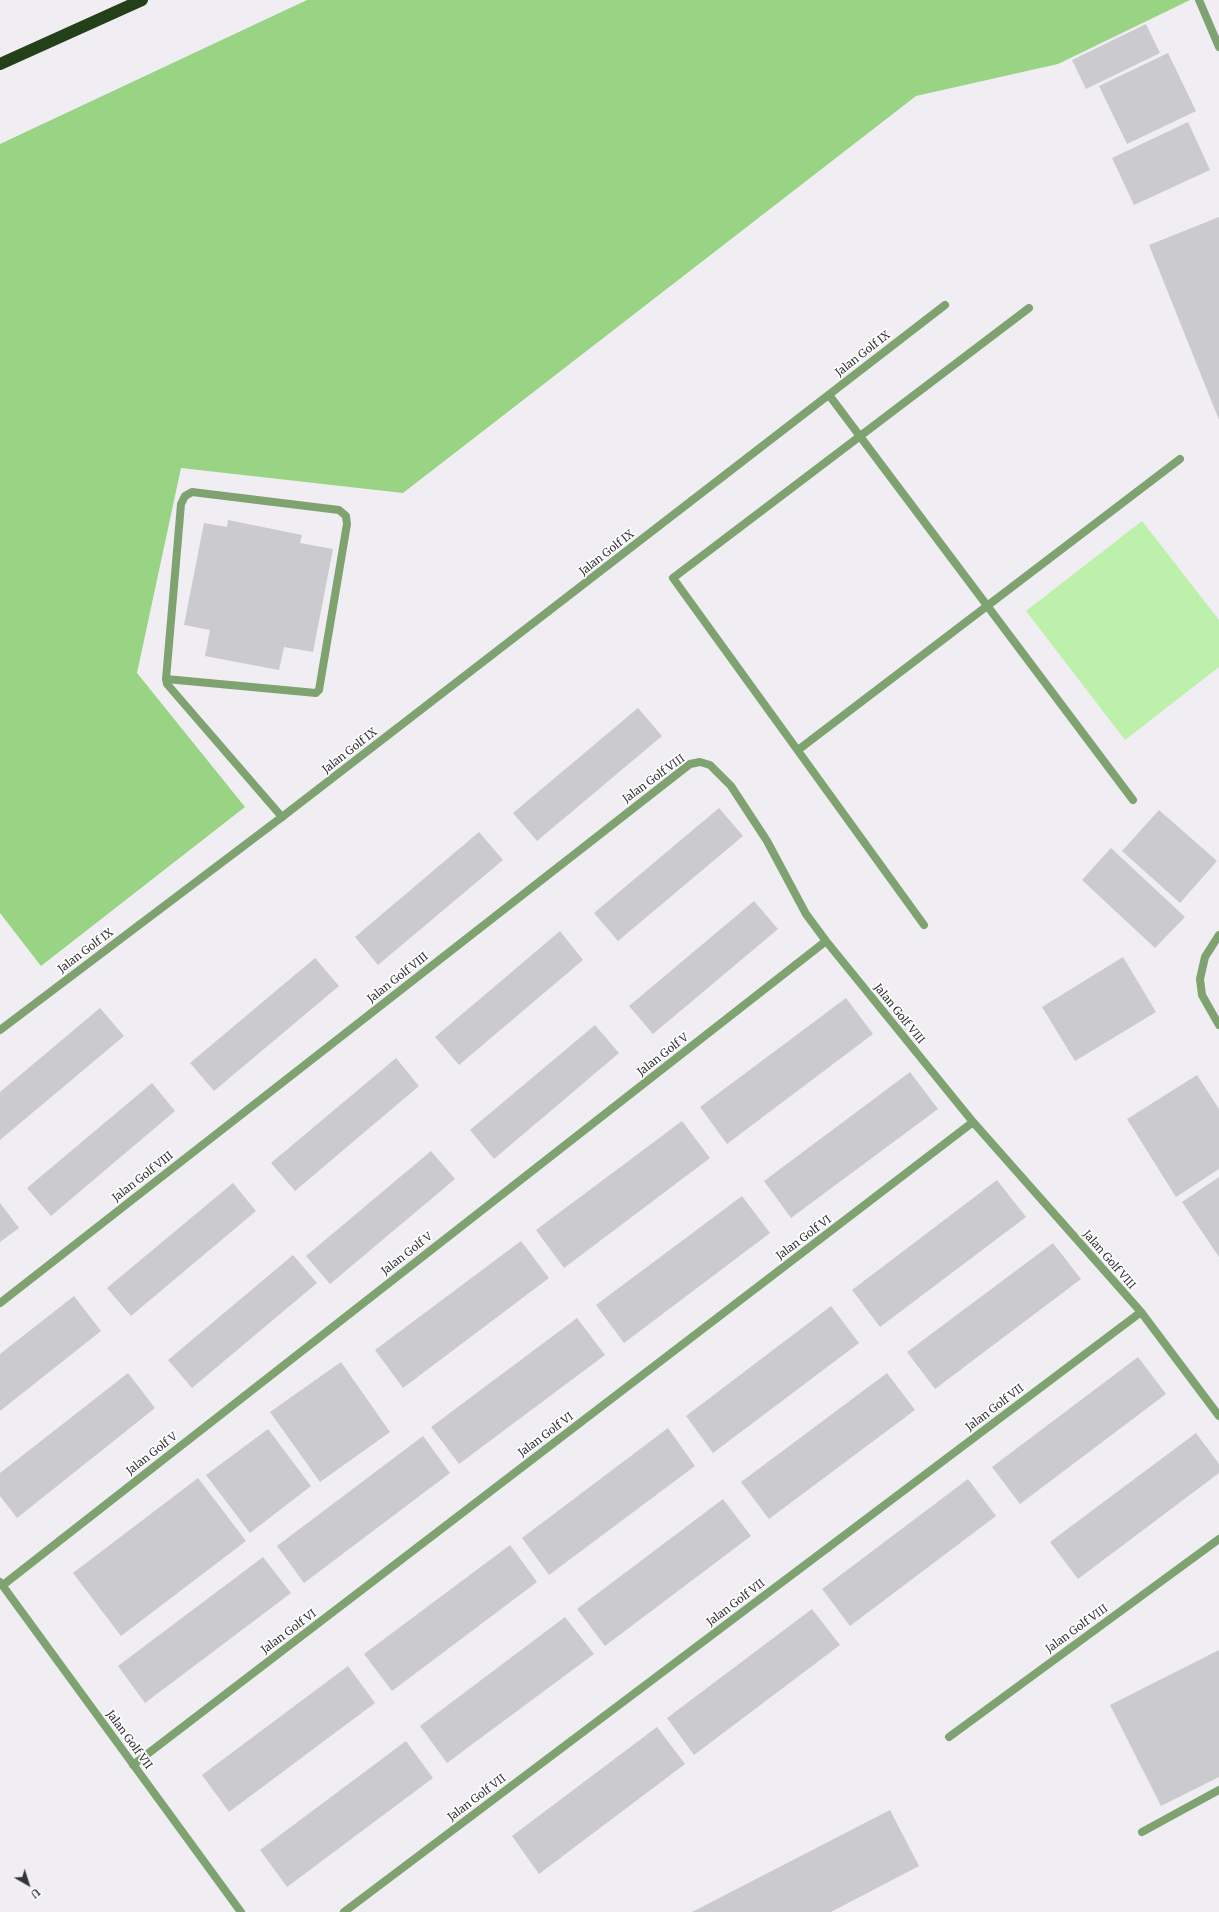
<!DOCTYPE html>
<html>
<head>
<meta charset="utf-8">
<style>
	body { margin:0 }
	#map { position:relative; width:1219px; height:1912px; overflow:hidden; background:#f0eef3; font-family:Merriweather,serif }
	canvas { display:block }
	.north { position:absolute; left:8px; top:1864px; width:40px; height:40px; -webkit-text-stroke:3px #fff; paint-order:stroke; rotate:141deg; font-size:11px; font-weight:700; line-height:16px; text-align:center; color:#353536 }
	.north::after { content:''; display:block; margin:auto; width:14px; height:18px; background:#353536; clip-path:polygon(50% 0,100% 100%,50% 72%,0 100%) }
</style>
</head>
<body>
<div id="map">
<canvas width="1219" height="1912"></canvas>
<div class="north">U</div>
</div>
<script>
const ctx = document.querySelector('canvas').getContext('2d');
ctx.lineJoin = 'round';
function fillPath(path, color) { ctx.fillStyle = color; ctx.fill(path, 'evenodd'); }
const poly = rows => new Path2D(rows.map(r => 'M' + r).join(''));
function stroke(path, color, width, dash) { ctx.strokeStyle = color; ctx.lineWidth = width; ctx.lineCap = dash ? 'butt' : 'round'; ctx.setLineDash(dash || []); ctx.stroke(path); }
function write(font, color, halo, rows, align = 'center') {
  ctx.font = font + ' Merriweather,serif'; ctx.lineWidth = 3.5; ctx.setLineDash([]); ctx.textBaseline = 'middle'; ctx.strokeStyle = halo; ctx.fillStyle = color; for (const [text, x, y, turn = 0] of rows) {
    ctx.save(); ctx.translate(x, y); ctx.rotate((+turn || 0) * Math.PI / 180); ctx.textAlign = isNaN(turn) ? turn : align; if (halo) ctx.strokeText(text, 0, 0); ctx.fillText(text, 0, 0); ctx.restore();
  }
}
fillPath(poly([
	[1142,521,1219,620,1219,667,1125,740,1026,611]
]), '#bdf0ab');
fillPath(poly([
	[307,0,1190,0,1058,64,916,96,403,493,181,468,137,673,245,807,41,966,0,913,0,144]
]), '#99d384');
fillPath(poly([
	[1146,24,1160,53,1086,89,1072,60],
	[1168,53,1196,111,1127,144,1099,86],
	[1188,122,1210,170,1134,205,1112,158],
	[1219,217,1219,420,1149,245],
	[228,520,302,535,300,543,333,549,313,652,284,647,279,670,205,656,210,630,184,625,204,523,227,527],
	[638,708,662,736,537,841,513,813],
	[719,808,743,836,618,941,594,913],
	[1159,810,1217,861,1180,903,1122,851],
	[479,832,503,860,378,965,355,937],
	[1111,848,1185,917,1155,948,1082,880],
	[754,901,778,929,653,1034,629,1006],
	[560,931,583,960,459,1065,435,1037],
	[1123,957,1156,1012,1075,1061,1042,1007],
	[315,958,339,986,214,1091,190,1063],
	[846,998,873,1034,727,1144,700,1107],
	[100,1008,124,1036,0,1140,0,1092],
	[595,1025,619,1053,494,1159,470,1130],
	[396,1058,419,1086,295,1191,271,1163],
	[910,1072,938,1109,791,1218,764,1181],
	[1197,1075,1219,1109,1219,1169,1176,1197,1127,1119],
	[152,1083,175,1111,51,1216,27,1188],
	[682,1121,710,1158,564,1268,536,1230],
	[431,1151,455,1179,330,1284,306,1256],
	[1219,1177,1219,1257,1182,1202],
	[997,1180,1026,1217,880,1327,852,1290],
	[233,1183,256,1211,131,1316,107,1288],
	[742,1196,770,1233,624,1343,596,1305],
	[0,1203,19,1228,0,1242],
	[521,1241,549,1278,403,1388,375,1350],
	[1053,1243,1081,1279,935,1389,907,1352],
	[293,1255,317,1283,192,1388,168,1360],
	[74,1296,101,1331,0,1411,0,1354],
	[831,1306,859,1343,713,1453,686,1416],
	[577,1318,605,1355,459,1464,431,1427],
	[1138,1357,1166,1394,1020,1504,992,1467],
	[341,1362,390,1432,320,1482,270,1412],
	[128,1373,155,1408,17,1518,0,1496,0,1473],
	[887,1373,915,1410,769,1519,741,1482],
	[668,1428,695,1466,549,1575,522,1538],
	[268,1429,311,1486,250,1533,206,1475],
	[1196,1433,1219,1464,1219,1473,1078,1579,1050,1542],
	[423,1436,450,1473,304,1583,277,1546],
	[198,1478,246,1541,121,1636,73,1573],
	[968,1479,996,1516,850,1626,822,1589],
	[723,1499,751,1536,605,1646,577,1609],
	[510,1545,537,1582,392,1691,364,1654],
	[263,1557,291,1593,145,1703,118,1666],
	[812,1609,840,1645,694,1755,667,1718],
	[565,1617,594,1654,447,1763,420,1726],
	[1219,1650,1219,1777,1161,1806,1110,1705],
	[348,1666,375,1703,229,1812,202,1775],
	[657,1727,685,1764,539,1874,512,1836],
	[406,1741,433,1778,287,1887,260,1850],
	[890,1810,919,1866,831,1912,692,1912]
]), '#cbcace');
stroke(poly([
	[829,395,1133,800],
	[166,679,316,693,319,690,347,524,346,516,339,510,192,492,185,496,181,504,166,679,167,684,282,817],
	[798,750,1180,459],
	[924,925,673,578,1029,308]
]), '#7ea371', 8);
stroke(poly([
	[1199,0,1219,47],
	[1219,935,1205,957,1200,979,1202,995,1219,1025],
	[0,1030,282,817,945,305],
	[0,1303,690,764,700,762,710,765,731,786,767,841,806,914,826,941,973,1122,1141,1312,1219,1416],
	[0,1582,241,1912],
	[3,1585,826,941],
	[949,1737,1219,1539],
	[133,1765,973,1122],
	[1142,1832,1219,1790],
	[344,1912,1141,1312]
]), '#7ea371', 8);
stroke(poly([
	[0,64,142,0]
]), '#234018', 12);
write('11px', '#353536', '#fff', [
	["Jalan Golf IX",863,354,-38],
	["Jalan Golf IX",607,553,-38],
	["Jalan Golf IX",350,751,-38],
	["Jalan Golf VIII",654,779,-36],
	["Jalan Golf IX",86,951,-37],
	["Jalan Golf VIII",398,978,-38],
	["Jalan Golf VIII",899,1014,51],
	["Jalan Golf V",663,1055,-38],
	["Jalan Golf VIII",143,1177,-38],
	["Jalan Golf VI",804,1238,-37],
	["Jalan Golf V",407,1254,-38],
	["Jalan Golf VIII",1109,1260,49],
	["Jalan Golf VII",995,1408,-37],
	["Jalan Golf VI",546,1435,-37],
	["Jalan Golf V",152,1454,-38],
	["Jalan Golf VII",736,1603,-37],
	["Jalan Golf VIII",1077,1629,-36],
	["Jalan Golf VI",289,1632,-37],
	["Jalan Golf VII",129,1740,54],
	["Jalan Golf VII",477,1798,-37]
]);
</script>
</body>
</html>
